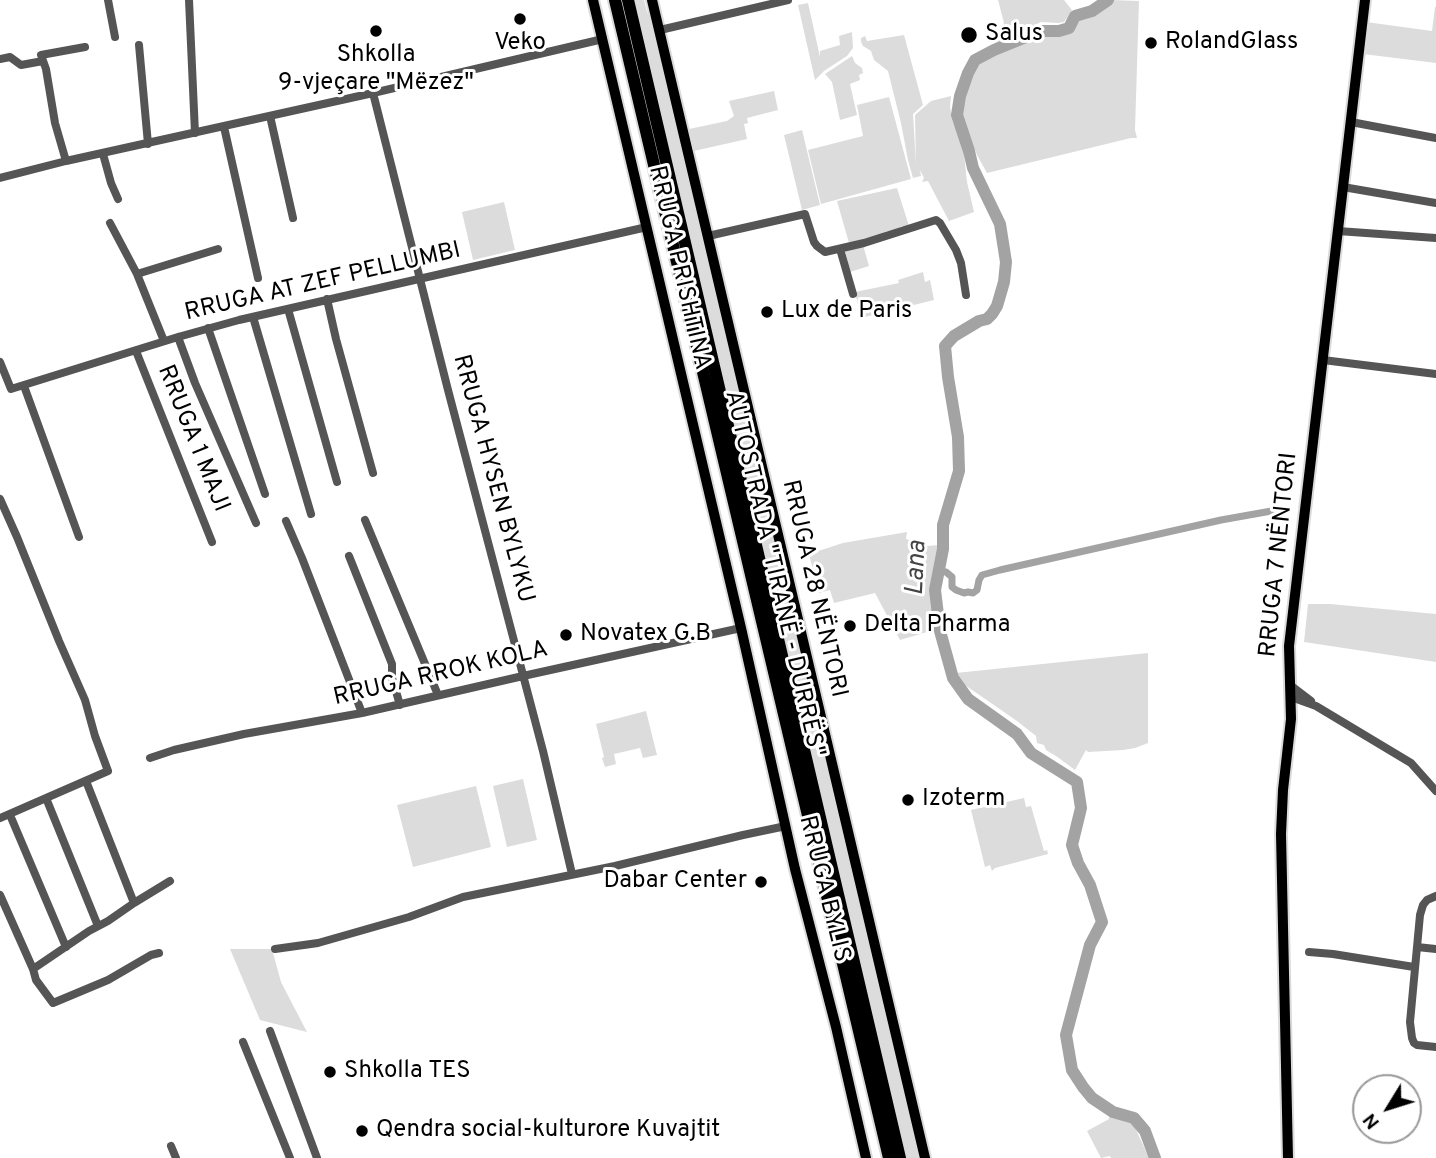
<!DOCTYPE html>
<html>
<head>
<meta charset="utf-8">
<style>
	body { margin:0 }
	#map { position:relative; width:1436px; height:1158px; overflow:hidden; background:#fff; font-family:Overpass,sans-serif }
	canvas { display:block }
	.north { position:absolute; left:1352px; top:1074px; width:70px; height:70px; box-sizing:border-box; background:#fff; border:2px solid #999; border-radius:50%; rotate:232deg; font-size:19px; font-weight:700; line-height:28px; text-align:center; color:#000 }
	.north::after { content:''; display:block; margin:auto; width:24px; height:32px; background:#000; clip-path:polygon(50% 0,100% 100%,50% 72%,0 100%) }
</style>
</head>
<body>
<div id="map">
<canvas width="1436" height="1158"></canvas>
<div class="north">N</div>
</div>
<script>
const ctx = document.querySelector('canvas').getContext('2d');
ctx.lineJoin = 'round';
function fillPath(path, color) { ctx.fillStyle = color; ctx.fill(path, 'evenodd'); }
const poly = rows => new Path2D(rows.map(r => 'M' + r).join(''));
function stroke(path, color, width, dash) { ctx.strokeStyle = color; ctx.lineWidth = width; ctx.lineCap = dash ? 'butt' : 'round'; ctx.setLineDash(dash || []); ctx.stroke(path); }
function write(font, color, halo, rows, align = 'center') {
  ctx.font = font + ' Overpass,sans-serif'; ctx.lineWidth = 6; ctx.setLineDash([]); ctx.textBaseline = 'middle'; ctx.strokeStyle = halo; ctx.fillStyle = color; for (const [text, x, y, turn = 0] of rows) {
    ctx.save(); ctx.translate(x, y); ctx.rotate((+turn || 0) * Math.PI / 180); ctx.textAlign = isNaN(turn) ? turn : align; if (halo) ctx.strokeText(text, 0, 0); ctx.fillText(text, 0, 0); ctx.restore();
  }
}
fillPath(poly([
	[632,0,644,0,647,12,652,19,920,1158,905,1158,764,560,765,549,757,518,753,511],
	[998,0,1064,0,1072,10,1064,22,1058,23,1041,22,995,44,993,36,1004,23],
	[1111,0,1139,1,1135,130,1137,138,1131,138,987,173,977,155,961,115,963,98,973,69,979,61,989,56,1040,34,1069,31,1077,19,1092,14],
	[808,3,820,57,820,51,840,45,839,36,852,32,853,48,847,56,824,71,815,80,798,5],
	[1435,7,1436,7,1436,63,1363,54,1366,22,1432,31],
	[904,35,923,105,913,114,916,164,915,115,931,101,951,96,950,106,952,120,963,145,967,182,974,212,949,221,928,181,922,182,924,178,920,170,921,176,913,178,908,160,901,123,888,71,874,60,871,51,863,46,861,42,861,38,865,36,867,41],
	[852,56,855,63,862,68,863,73,859,75,860,80,850,84,857,115,840,120,832,82,825,74],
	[774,91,778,110,747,118,748,123,744,124,747,139,694,151,689,129,727,121,734,116,729,101],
	[889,97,911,179,821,204,808,150,863,136,857,105],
	[802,130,820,205,802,210,784,135],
	[897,188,909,226,904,228,902,226,899,228,899,230,889,233,887,231,883,234,849,243,837,201],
	[504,202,515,250,473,260,462,212],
	[863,245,869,266,850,272,845,251],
	[923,272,925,282,930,280,934,300,861,318,855,292,899,283,898,280],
	[907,532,906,539,927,546,940,545,931,589,937,629,900,640,875,593,834,603,830,590,819,593,809,554,843,543],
	[1308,604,1330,604,1436,614,1436,662,1304,642],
	[1148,653,1148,743,1135,748,1123,750,1088,752,1086,750,1075,770,1056,756,1046,750,1044,745,1037,743,1036,736,1017,721,962,683,956,673],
	[646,711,657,755,643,758,640,748,614,754,616,764,605,767,602,758,604,757,596,724],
	[523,779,537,840,507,847,493,786],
	[476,786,491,847,413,867,397,805],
	[1024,798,1026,807,1031,806,1044,851,1047,850,1048,854,995,868,992,871,990,865,985,867,971,810],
	[230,949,272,949,281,982,307,1032,260,1020],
	[1109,1115,1133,1123,1149,1158,1111,1158,1110,1156,1101,1158,1087,1131,1109,1119]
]), '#dcdcdc');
stroke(poly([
	[939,571,946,572,952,577,952,587,956,590,964,593,968,592,973,593,977,590,979,580,982,575,1000,570,1221,520,1277,510]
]), '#a3a3a3', 7);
stroke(poly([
	[1108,0,1092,11,1075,16,1069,28,1059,31,1041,31,994,50,975,60,968,73,960,96,957,115,969,151,973,168,1000,224,1006,262,1004,282,997,306,992,314,987,319,979,321,954,336,945,346,948,377,958,437,959,471,943,525,943,549,935,590,940,631,953,678,968,699,1017,734,1031,753,1077,782,1081,808,1072,845,1078,863,1090,885,1102,922,1090,945,1066,1035,1072,1070,1083,1087,1092,1098,1113,1112,1134,1118,1145,1131,1155,1158]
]), '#a3a3a3', 12);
const major = poly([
	[593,0,741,628,795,869,836,1027,866,1158],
	[652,0,925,1158],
	[1288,1158,1281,834,1283,790,1291,719,1289,646,1365,0]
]);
const highway = poly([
	[615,0,889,1158],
	[628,0,900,1158]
]);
stroke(major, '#dbdbdb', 14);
stroke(highway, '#dbdbdb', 16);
stroke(poly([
	[108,0,115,37],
	[189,0,195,133],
	[660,30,788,0],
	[139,45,148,144],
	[0,59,10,57,21,65,43,61],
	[373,93,448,390,543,751,572,874],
	[270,116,293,218],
	[1351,122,1436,138],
	[224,127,258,278],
	[103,154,111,183,118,199],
	[66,161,55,123,46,69,41,55,85,47],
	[0,178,66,161,373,93,603,39],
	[1343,187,1436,203],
	[110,223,137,274,164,341],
	[1338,231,1436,238],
	[708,236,805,214,814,242,817,246,825,252,864,243,936,220,940,223,956,250,961,263,966,295],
	[840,249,853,294],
	[137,274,218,249],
	[327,299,336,339,373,473],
	[288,309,337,482],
	[253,317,311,514],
	[208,328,265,494],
	[178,337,195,383,256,523],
	[136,351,212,542],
	[1323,360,1436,374],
	[0,362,11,389,178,337,239,320,647,227],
	[24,386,79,537],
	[0,499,17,537,59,641,85,700,95,736,108,771,0,818],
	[365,520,438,695],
	[286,521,302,558,362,713],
	[349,556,392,664,392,678,400,705],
	[1290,685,1311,701],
	[1291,697,1316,706,1411,763,1436,791],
	[150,758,174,750,244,734,362,713,523,676,741,628],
	[86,781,134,903],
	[46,798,98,926],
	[10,815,66,947],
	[0,895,33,969,36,980,53,1003,108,980,151,955,159,953],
	[1436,896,1427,900,1423,905,1420,915,1410,1022,1412,1038,1414,1043,1417,1045,1436,1047],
	[1417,947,1436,949],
	[275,949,318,943,409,917,463,897,615,866,743,835,786,826],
	[1309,952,1333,954,1414,967],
	[33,969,89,931,108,921,134,903,170,881],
	[270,1031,317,1158],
	[243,1042,290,1158],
	[171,1146,176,1158]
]), '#555', 8);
stroke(major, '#000', 10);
stroke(highway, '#000', 12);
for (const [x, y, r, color] of [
	[520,19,7,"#000"],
	[376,31,7,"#000"],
	[969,35,9,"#000"],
	[1151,43,7,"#000"],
	[767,312,7,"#000"],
	[850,626,7,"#000"],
	[566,635,7,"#000"],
	[908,800,7,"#000"],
	[761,882,7,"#000"],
	[330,1072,7,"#000"],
	[362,1131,7,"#000"]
]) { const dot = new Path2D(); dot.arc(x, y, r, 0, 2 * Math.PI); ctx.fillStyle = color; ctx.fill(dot); stroke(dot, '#fff', 2.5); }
write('24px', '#000', '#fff', [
	["Salus",985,35],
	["RolandGlass",1165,43],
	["Veko",520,44,"center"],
	["Shkolla",376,56,"center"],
	["9-vjeçare \"Mëzez\"",376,84,"center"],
	["Lux de Paris",781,312],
	["Delta Pharma",864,626],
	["Novatex G.B",580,635],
	["Izoterm",922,800],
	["Dabar Center",747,882,"right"],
	["Shkolla TES",344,1072],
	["Qendra social-kulturore Kuvajtit",376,1131]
], 'left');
write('24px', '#000', '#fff', [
	["RRUGA PRISHTINA",678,268,77],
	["RRUGA AT ZEF PELLUMBI",323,283,-13],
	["RRUGA 1 MAJI",192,439,68],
	["RRUGA HYSEN BYLYKU",492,479,75],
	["RRUGA 7 NËNTORI",1280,555,-84],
	["AUTOSTRADA \"TIRANË - DURRËS\"",773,574,77],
	["RRUGA 28 NËNTORI",813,589,77],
	["RRUGA RROK KOLA",441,675,-13],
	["RRUGA BYLIS",823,889,76]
]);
write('italic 26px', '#444', '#fff', [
	["Lana",918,568,-87]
]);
</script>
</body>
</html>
